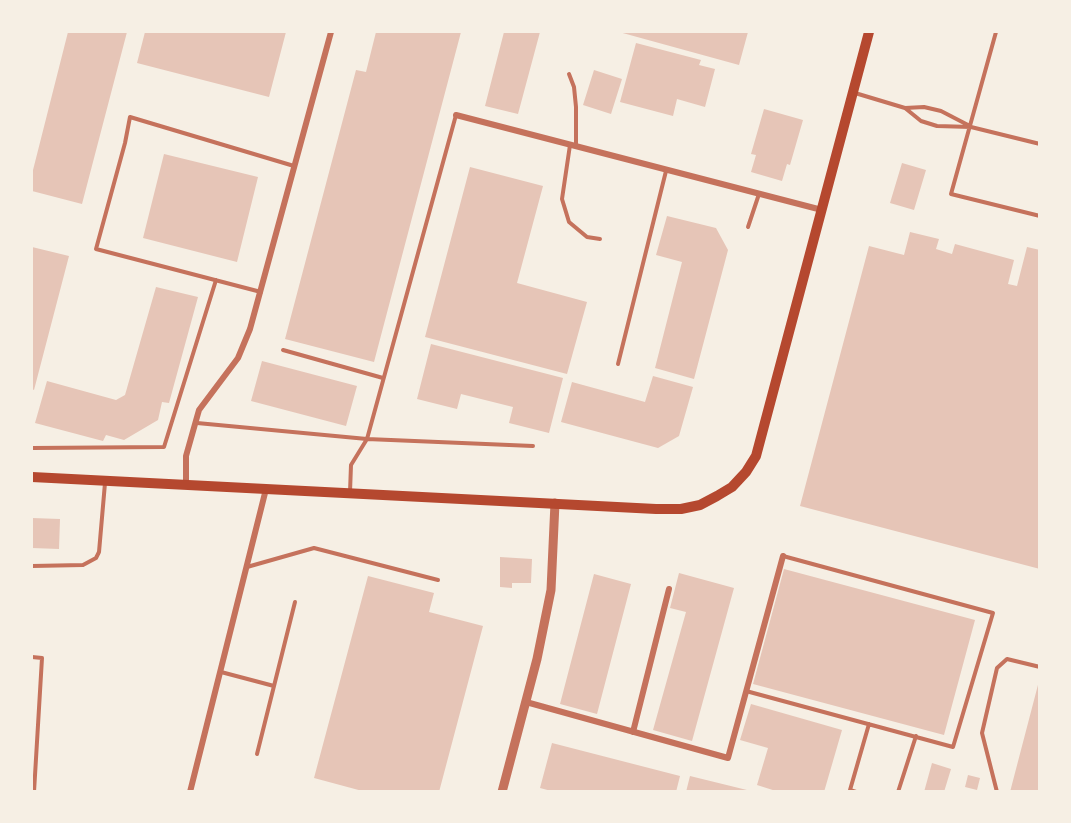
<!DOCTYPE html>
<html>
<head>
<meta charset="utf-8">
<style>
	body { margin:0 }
	#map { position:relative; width:1071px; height:823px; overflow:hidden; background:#f6efe4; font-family:Karla,sans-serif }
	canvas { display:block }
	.frame { position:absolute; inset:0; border:33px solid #f6efe4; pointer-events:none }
</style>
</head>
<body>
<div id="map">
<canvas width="1071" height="823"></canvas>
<div class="frame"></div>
</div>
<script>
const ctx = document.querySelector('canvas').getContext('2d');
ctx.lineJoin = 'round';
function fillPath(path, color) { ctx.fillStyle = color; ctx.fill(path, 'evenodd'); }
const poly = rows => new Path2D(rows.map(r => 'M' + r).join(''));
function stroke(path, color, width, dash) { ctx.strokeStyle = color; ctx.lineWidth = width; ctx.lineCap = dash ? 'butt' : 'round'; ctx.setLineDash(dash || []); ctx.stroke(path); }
fillPath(poly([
	[68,32,127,32,82,204,32,191,32,174],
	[145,32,286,32,269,97,137,63],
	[376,32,461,32,374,362,285,339,356,70,366,72],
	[504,32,540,32,518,114,485,106],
	[619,32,748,32,739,65],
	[636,43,701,60,699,65,715,69,705,107,677,99,673,116,620,102],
	[594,70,622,79,611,114,583,105],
	[764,109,803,120,790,165,787,164,782,181,751,172,756,155,751,154],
	[164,154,258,177,237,262,143,238],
	[902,163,926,170,914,210,890,203],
	[470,167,543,186,517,283,587,302,567,374,425,337],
	[667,216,716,228,728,250,694,379,655,368,682,262,656,255],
	[910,232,939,239,936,249,952,254,955,244,1014,260,1008,284,1017,286,1027,247,1040,250,1040,569,800,506,869,246,904,255],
	[32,247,69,256,34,390,32,389],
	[156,287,198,297,169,403,162,402,158,420,124,440,106,435,103,441,35,423,47,381,116,400,125,395],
	[431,344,563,378,549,433,509,423,513,407,461,394,457,409,417,399],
	[262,361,357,386,346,426,251,401],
	[653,376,693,387,679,436,658,448,561,422,572,382,645,402],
	[32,518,60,519,59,549,32,548],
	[500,557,532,559,531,583,512,583,512,588,500,587],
	[784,569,975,620,944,735,753,684],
	[679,573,734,588,692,741,653,730,686,612,670,608],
	[594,574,631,584,597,714,560,704],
	[368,576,434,593,429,612,483,626,439,792,366,792,314,778],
	[1039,681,1040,792,1010,792],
	[751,704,842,730,824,792,779,792,757,785,768,748,740,740],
	[552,743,680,776,676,792,555,792,540,788],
	[932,763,951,769,944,792,924,792],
	[968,775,980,778,977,790,965,787],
	[690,776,751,791,750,792,686,792]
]), '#e6c5b7');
stroke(poly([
	[996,32,951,194,1040,216],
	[569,74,574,87,576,107,576,146],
	[855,93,905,108,924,107,941,111,968,125],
	[905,108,921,121,937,126,971,127,1040,144],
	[570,145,562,199,569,222,587,237,600,239],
	[748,227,759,194],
	[261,292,96,249,125,143,130,117,294,166],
	[283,350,383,378],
	[618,364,666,171],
	[197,423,367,439,456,115],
	[32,448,164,447,216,280],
	[350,492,351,465,367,439,533,446],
	[32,566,83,565,96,558,99,552,105,483],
	[247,567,314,548,438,580],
	[32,657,42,658,34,792],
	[221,672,274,686],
	[746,691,953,747,993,613,783,556],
	[257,754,295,602],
	[856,792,850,790,869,724],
	[898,792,916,736],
	[997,792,982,733,997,668,1007,659,1040,667]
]), '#c5725c', 4);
stroke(poly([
	[456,115,822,210],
	[186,485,186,456,199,410,238,358,250,329,331,32],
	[526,702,728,758,783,556],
	[633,732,669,589],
	[190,792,266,489]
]), '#c5725c', 6);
stroke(poly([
	[502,792,537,659,551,590,555,503]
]), '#c5725c', 9);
stroke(poly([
	[32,477,656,509,681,509,700,505,717,496,732,487,746,472,756,456,869,32]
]), '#b5482f', 10);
</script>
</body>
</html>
